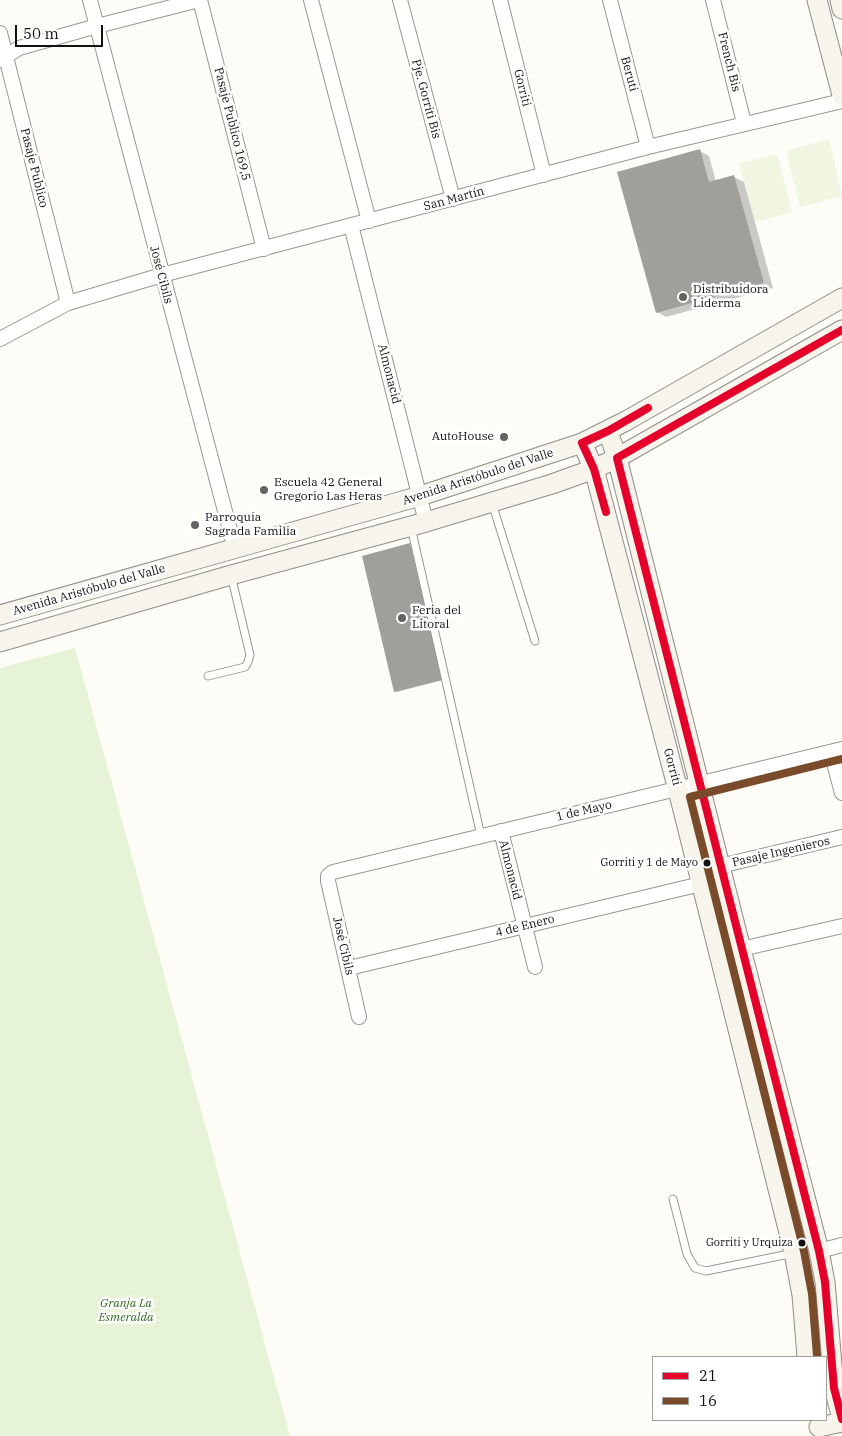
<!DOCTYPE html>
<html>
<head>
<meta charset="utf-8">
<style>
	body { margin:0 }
	#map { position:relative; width:842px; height:1436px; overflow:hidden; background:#fdfcf7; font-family:"IBM Plex Serif",serif }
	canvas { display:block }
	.legend { position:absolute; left:652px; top:1356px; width:175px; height:65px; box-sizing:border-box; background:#fff; border:1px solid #a0a0a0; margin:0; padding:6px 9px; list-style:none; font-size:15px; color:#111 }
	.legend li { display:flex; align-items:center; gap:10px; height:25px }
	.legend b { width:25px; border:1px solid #a0a0a0 }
	.scale { position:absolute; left:15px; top:25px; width:88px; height:22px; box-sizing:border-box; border:2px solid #111; border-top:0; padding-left:6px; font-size:15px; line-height:18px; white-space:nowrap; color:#111; -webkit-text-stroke:4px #fff; paint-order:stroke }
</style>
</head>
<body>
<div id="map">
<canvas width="842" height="1436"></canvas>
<ul class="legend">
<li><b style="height:6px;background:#e4002b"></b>21</li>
<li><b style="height:6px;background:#7a4b2a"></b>16</li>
</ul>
<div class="scale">50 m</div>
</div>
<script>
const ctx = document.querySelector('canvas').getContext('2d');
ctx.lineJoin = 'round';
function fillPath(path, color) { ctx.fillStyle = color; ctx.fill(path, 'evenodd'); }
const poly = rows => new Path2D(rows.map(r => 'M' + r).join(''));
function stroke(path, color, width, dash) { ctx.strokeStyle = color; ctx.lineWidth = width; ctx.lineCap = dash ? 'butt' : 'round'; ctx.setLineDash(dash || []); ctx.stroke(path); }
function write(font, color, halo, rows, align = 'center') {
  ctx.font = font + ' "IBM Plex Serif",serif'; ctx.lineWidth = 5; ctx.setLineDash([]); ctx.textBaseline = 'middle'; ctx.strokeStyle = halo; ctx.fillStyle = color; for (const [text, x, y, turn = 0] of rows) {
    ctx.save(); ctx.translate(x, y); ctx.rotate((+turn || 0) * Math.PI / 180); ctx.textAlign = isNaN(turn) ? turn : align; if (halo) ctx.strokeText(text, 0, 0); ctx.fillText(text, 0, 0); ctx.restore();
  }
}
fillPath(poly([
	[75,648,290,1436,0,1436,0,668]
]), '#e7f3d7');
fillPath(poly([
	[829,139,842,196,800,207,786,151],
	[777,154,792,212,755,222,739,163]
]), '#f0f6e1');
fillPath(poly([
	[700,151,709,156,716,182,734,177,744,182,773,288,666,317,657,312],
	[410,545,411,546,443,680,397,692,395,691]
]), '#0003');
fillPath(poly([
	[700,149,709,182,734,175,764,283,656,313,617,172],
	[410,543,442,680,394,692,362,556]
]), '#a19f9c');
const lane = poly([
	[492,503,535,641],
	[411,527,481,836],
	[208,676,245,667,248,662,250,655,231,575],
	[673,1199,687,1254,695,1268,706,1271,794,1253]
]);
const street = poly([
	[90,0,235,549],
	[200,0,264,249],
	[311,0,369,221],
	[400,0,453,199],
	[500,0,544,175],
	[610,0,648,147],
	[713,0,744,123],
	[0,33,68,303],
	[0,60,19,48,97,26,199,0],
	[351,225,426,522],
	[0,339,68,303,162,275,648,147,842,101],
	[831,752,842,793],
	[501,831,535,967],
	[720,866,842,837],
	[741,949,842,926],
	[349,968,701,884],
	[359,1017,328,881,328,876,333,872,842,749],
	[819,1251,842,1245]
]);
const secondary = poly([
	[817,0,842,95],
	[840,0,842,9],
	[608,431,617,458,741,949,819,1251,825,1282,834,1388,842,1419],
	[582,443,594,469,678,790,794,1253,802,1295,807,1357],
	[0,615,420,496,582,443,626,421,842,298],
	[0,642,231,575,426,522,552,484,594,469,617,458,842,330],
	[819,1427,842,1422]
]);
stroke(lane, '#979795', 9);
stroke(street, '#979795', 16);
stroke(secondary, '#8e8d8b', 21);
stroke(lane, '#fffffe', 7);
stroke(street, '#fffffe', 14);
stroke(secondary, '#f6f4eb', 19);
stroke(poly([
	[842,330,617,458,819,1251,825,1282,834,1388,842,1419],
	[606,512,594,469,582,443,608,431,648,408]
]), '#e4002b', 8);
stroke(poly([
	[817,1356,812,1294,804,1251,690,797,842,759]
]), '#7a4b2a', 8);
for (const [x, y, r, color] of [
	[683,297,5,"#646362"],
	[504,437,5,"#646362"],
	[264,490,5,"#646362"],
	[195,525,5,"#646362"],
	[402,618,5,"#646362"],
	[707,863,4.5,"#111"],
	[802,1243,4.5,"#111"]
]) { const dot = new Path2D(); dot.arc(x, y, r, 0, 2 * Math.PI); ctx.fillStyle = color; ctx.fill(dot); stroke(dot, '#fff', 2); }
write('11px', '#111', '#fff', [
	["Gorriti y 1 de Mayo",698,863],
	["Gorriti y Urquiza",793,1243]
], 'right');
write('12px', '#111', '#fff', [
	["French Bis",729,62,76],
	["Beruti",629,74,75],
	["Gorriti",522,88,76],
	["Pje. Gorriti Bis",426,99,75],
	["Pasaje Publico 169,5",232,124,76],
	["Pasaje Publico",34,168,76],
	["San Martín",454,199,-15],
	["José Cibils",161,275,75],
	["Almonacid",389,374,76],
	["Avenida Aristóbulo del Valle",478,477,-18],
	["Avenida Aristóbulo del Valle",89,590,-16],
	["Gorriti",672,767,75],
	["1 de Mayo",584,811,-13],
	["Pasaje Ingenieros",781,852,-13],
	["Almonacid",510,870,76],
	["4 de Enero",525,926,-14],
	["José Cibils",343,946,77]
]);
write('12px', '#111', '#fff', [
	["Distribuidora",693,290],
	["Liderma",693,304],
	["AutoHouse",494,437,"right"],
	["Escuela 42 General",274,483],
	["Gregorio Las Heras",274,497],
	["Parroquia",205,518],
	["Sagrada Familia",205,532],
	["Feria del",412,611],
	["Litoral",412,625]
], 'left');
write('italic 12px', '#2f6b1f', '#fff', [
	["Granja La",126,1304],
	["Esmeralda",126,1318]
]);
</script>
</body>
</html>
